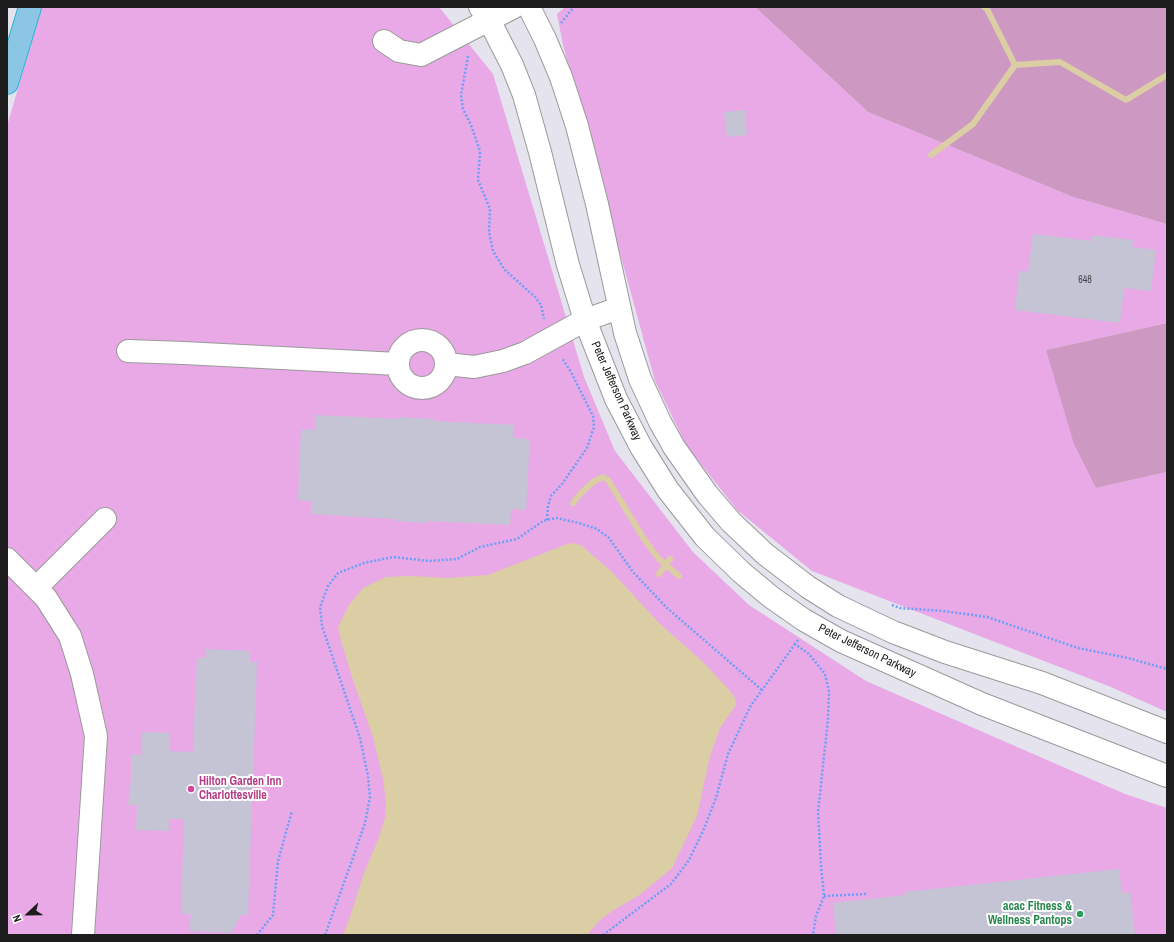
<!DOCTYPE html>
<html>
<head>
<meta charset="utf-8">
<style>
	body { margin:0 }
	#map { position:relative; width:1174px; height:942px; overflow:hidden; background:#e5e3ee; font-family:"Archivo Narrow",sans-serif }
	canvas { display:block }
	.frame { position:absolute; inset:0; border:8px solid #1d1d1d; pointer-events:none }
	.north { position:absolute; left:8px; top:894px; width:40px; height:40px; -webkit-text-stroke:3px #fff; paint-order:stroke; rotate:248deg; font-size:11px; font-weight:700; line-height:16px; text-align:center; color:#1d1d1d }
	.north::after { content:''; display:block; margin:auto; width:14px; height:18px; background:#1d1d1d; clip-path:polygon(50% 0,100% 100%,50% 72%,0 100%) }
</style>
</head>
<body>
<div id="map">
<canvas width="1174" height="942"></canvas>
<div class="frame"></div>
<div class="north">N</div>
</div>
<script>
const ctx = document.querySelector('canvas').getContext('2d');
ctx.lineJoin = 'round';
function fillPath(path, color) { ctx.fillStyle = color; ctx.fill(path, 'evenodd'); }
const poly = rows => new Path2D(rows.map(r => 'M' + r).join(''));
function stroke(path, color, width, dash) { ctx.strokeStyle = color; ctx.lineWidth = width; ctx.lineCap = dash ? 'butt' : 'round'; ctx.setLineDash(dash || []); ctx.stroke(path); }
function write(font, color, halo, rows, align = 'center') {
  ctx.font = font + ' "Archivo Narrow",sans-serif'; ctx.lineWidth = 4; ctx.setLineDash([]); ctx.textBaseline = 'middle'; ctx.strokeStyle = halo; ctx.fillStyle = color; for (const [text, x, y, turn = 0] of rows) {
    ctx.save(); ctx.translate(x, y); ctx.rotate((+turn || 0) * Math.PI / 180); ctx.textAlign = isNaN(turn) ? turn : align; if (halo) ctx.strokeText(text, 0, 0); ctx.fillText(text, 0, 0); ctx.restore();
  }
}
fillPath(poly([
	[42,7,439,7,493,74,584,377,615,451,693,552,749,605,866,681,1125,794,1167,808,1167,935,7,935,7,126],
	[565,7,755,7,868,112,1073,197,1167,224,1167,323,1046,350,1096,488,1167,472,1167,712,1111,687,812,571,737,510,686,445,655,381,563,45,557,14]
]), '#e8a9e6');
fillPath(poly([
	[755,7,1167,7,1167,224,1073,197,868,112],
	[1167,323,1167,472,1096,488,1074,444,1046,350]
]), '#cd98c1');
fillPath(poly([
	[570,543,581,545,613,573,658,622,704,663,729,690,735,698,736,705,720,728,710,756,697,816,672,868,638,896,612,911,600,920,587,935,343,935,350,917,363,876,379,837,385,818,386,802,383,778,373,737,354,683,341,641,338,627,349,605,363,588,386,577,408,576,448,578,488,575]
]), '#dccea4');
stroke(poly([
	[984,7,987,9,1015,65,1060,62,1126,100,1167,75],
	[931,155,973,124,1015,65],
	[573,503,581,493,593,482,603,477,608,480,644,539,652,550,659,559,679,576],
	[659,574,670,559]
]), '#dccea4', 6);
fillPath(poly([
	[745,110,747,135,727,137,724,112],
	[1033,234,1092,241,1091,235,1133,240,1132,247,1156,250,1151,291,1124,288,1120,323,1015,310,1019,271,1028,272],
	[316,415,400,419,400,417,433,419,433,421,514,425,513,438,530,439,526,510,511,509,510,525,428,521,428,523,395,521,395,519,311,514,311,501,298,500,301,429,315,430],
	[205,649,250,651,250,662,257,662,248,915,241,915,231,933,189,931,191,914,181,914,184,819,169,819,169,831,136,830,137,805,128,805,131,781,131,754,141,755,142,732,169,733,169,751,193,752,197,658,205,658],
	[1119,869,1122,893,1130,892,1135,935,836,935,833,903,905,895,905,892]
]), '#c4c4d5');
const minor = poly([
	[480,7,489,20,512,65,524,95,540,152,568,265,585,320,616,399,641,447,668,490,705,537,741,572,771,597,804,620,841,641,982,704,1167,776],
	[529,7,545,39,561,77,577,126,597,204,625,333,640,379,660,422,674,447,707,494,731,522,765,554,808,587,838,606,893,632,945,652,1042,683,1167,732],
	[384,41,399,51,421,55,514,7],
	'398 364a24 24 0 1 1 48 0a24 24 0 1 1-48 0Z',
	[128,351,184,353,398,364],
	[447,364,474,367,503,361,525,353,585,320,619,308],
	[7,559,46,598,70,636,82,674,96,736,83,935],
	[36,588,105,519]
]);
const highway = poly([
	[7,83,30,7]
]);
stroke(minor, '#9a9a9a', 24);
stroke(highway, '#26b5d6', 24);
stroke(poly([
	[561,23,574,7],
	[468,56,461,95,463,109,471,125,480,151,478,180,490,209,489,232,493,251,504,269,535,297,541,305,544,319],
	[547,520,548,506,551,496,562,484,587,448,594,427,593,416,571,372,562,358],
	[892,605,900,608,943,611,987,617,1078,648,1128,658,1167,669],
	[798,640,795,644,809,654,825,674,829,692,828,719,818,812,821,865,824,896,816,916,813,935],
	[824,896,866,894],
	[257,935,273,915,278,861,292,811],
	[325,935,349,869,365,823,370,797,368,776,360,738,322,626,320,607,328,586,338,573,364,563,393,557,429,561,457,559,480,547,517,539,543,521,556,518,579,523,597,529,609,538,633,572,667,608,762,690],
	[603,935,671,884,689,860,703,831,716,798,728,754,750,707,795,644]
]), '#6b9ff8', 2.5, [2, 2]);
stroke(minor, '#fff', 22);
stroke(highway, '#8cc6e5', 22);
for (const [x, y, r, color] of [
	[191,789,4,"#d1479c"],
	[1080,914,4,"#2e9e5b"]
]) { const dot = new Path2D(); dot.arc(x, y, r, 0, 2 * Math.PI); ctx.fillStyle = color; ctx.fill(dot); stroke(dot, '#fff', 1.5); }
write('10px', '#47474b', null, [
	["648",1085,280]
]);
write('12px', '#1d1d1d', '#fff', [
	["Peter Jefferson Parkway",616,391,66],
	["Peter Jefferson Parkway",867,651,26]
]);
write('bold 12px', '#b23c85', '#fff', [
	["Hilton Garden Inn",199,782],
	["Charlottesville",199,796]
], 'left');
write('bold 12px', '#27864d', '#fff', [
	["acac Fitness &",1072,907],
	["Wellness Pantops",1072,921]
], 'right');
</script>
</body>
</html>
